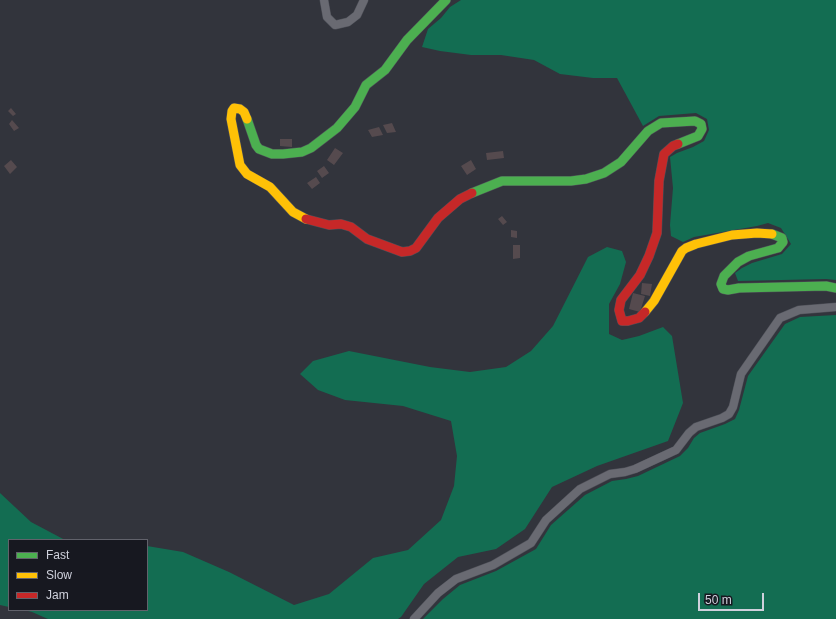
<!DOCTYPE html>
<html>
<head>
<meta charset="utf-8">
<style>
	body { margin:0 }
	#map { position:relative; width:836px; height:619px; overflow:hidden; background:#32343c; font-family:Arial,sans-serif }
	canvas { display:block }
	.legend { position:absolute; left:8px; top:539px; width:140px; height:72px; box-sizing:border-box; background:#171820; border:1px solid #61626b; margin:0; padding:5px 7px; list-style:none; font-size:12px; color:#cfd1dc }
	.legend li { display:flex; align-items:center; gap:8px; height:20px }
	.legend b { width:20px; border:1px solid #61626b }
	.scale { position:absolute; left:698px; top:593px; width:66px; height:18px; box-sizing:border-box; border:2px solid #cfd1dc; border-top:0; padding-left:5px; font-size:12px; line-height:14px; white-space:nowrap; color:#cfd1dc; -webkit-text-stroke:3px #171820; paint-order:stroke }
</style>
</head>
<body>
<div id="map">
<canvas width="836" height="619"></canvas>
<ul class="legend">
<li><b style="height:5px;background:#4caf50"></b>Fast</li>
<li><b style="height:5px;background:#ffc107"></b>Slow</li>
<li><b style="height:5px;background:#c62828"></b>Jam</li>
</ul>
<div class="scale">50 m</div>
</div>
<script>
const ctx = document.querySelector('canvas').getContext('2d');
ctx.lineJoin = 'round';
function fillPath(path, color) { ctx.fillStyle = color; ctx.fill(path, 'evenodd'); }
const poly = rows => new Path2D(rows.map(r => 'M' + r).join(''));
function stroke(path, color, width, dash) { ctx.strokeStyle = color; ctx.lineWidth = width; ctx.lineCap = dash ? 'butt' : 'round'; ctx.setLineDash(dash || []); ctx.stroke(path); }
fillPath(poly([
	[461,0,836,0,836,280,826,279,738,281,735,273,742,268,752,263,782,254,791,244,781,228,768,223,757,226,694,237,683,242,671,236,670,225,673,188,670,157,677,153,693,147,704,141,709,130,707,119,696,113,659,116,643,126,617,78,593,78,560,74,534,60,501,55,471,55,440,51,422,47,428,29,441,18,450,7],
	[607,247,622,251,626,262,620,284,609,304,609,334,622,340,639,336,663,327,672,336,683,403,668,441,597,466,552,487,525,529,496,549,458,557,424,584,401,617,398,619,48,619,32,612,24,610,147,610,147,546,183,552,229,572,294,605,329,594,373,558,408,550,441,520,454,486,457,456,451,421,403,406,345,400,318,390,300,374,313,361,349,351,430,367,470,372,506,367,531,351,553,326,588,257],
	[836,315,836,619,423,619,443,599,460,585,496,571,536,549,551,525,585,495,612,481,626,479,638,476,680,456,688,448,694,438,700,433,725,424,735,419,739,410,748,376,785,324,800,317],
	[0,493,31,522,65,540,9,540,9,607,0,605]
]), '#136d52');
fillPath(poly([
	[11,108,16,114,13,116,8,111],
	[12,120,19,128,14,131,9,124],
	[392,123,396,132,387,133,383,125],
	[379,127,383,135,372,137,368,130],
	[280,139,292,139,292,147,280,146],
	[335,148,343,153,334,165,327,160],
	[503,151,504,158,487,160,486,153],
	[11,160,17,167,10,174,4,166],
	[471,160,476,169,467,175,461,166],
	[324,166,329,173,322,178,317,171],
	[316,177,320,183,312,189,307,183],
	[502,216,507,222,503,225,498,219],
	[511,230,517,231,517,238,511,237],
	[513,245,520,245,520,258,513,259],
	[642,283,652,284,650,296,641,294],
	[633,293,645,296,640,312,629,309]
]), '#554a4e');
const street = poly([
	[324,0,327,17,335,25,348,22,357,15,364,0],
	[414,619,438,593,456,579,493,565,531,543,546,520,580,489,610,474,625,472,635,469,676,450,689,433,696,427,722,418,729,414,733,407,741,374,780,318,799,310,836,307]
]);
const fast = poly([
	[247,119,256,145,259,149,272,154,283,154,302,152,311,148,337,128,355,107,366,85,385,70,407,40,446,0],
	[472,193,502,181,571,181,586,179,604,173,621,162,648,131,661,123,695,121,701,124,702,129,698,136,678,144],
	[772,234,782,238,783,242,778,248,749,256,738,262,724,276,721,284,723,289,728,290,739,288,826,286,836,288]
]);
const slow = poly([
	[247,119,244,112,240,109,234,108,232,111,231,119,240,165,247,174,270,187,293,212,306,219],
	[645,312,654,301,682,251,686,248,696,244,732,235,757,233,772,234]
]);
const jam = poly([
	[306,219,329,225,341,224,351,227,367,239,402,252,410,251,416,248,438,218,460,199,472,193],
	[645,312,639,318,628,321,622,321,619,310,621,300,640,275,649,256,657,233,659,181,664,154,673,146,678,144]
]);
stroke(street, '#4e5058', 9);
stroke(fast, '#4e5058', 10);
stroke(slow, '#4e5058', 10);
stroke(jam, '#4e5058', 10);
stroke(street, '#696a72', 8);
stroke(fast, '#4caf50', 9);
stroke(slow, '#ffc107', 9);
stroke(jam, '#c62828', 9);
</script>
</body>
</html>
